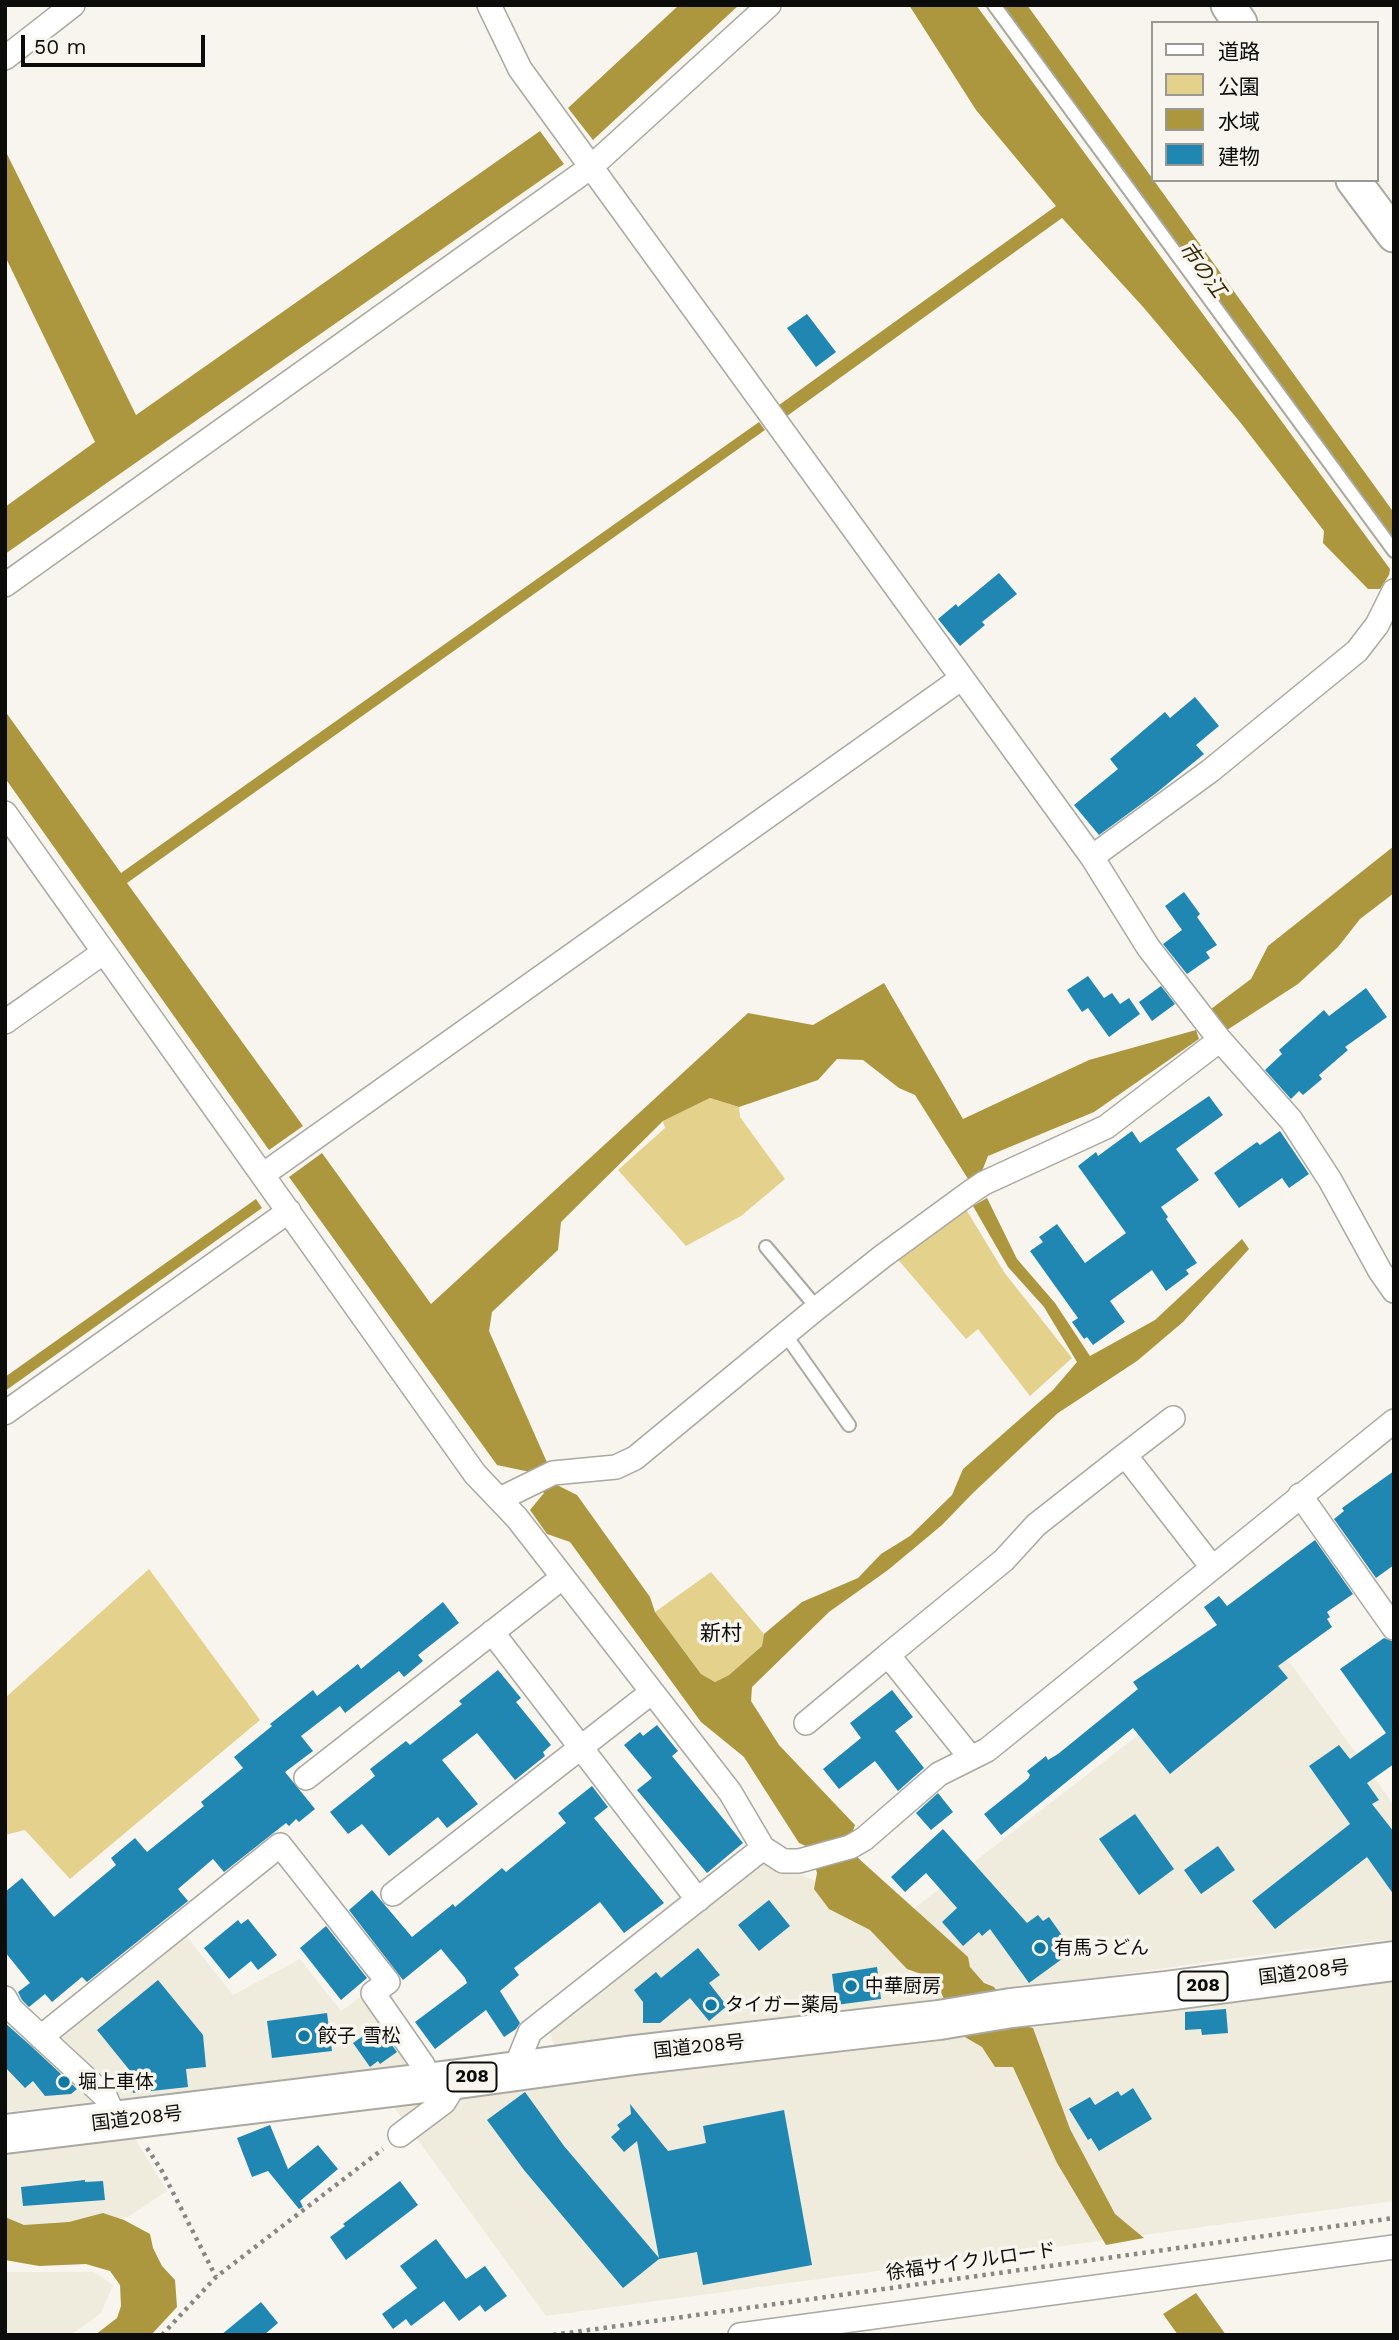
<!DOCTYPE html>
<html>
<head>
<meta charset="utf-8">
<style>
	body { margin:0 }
	#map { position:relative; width:1399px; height:2340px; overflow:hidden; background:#f7f5ee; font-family:"Work Sans","Noto Sans JP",sans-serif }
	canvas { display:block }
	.frame { position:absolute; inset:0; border:7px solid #0c0c0a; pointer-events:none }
	.legend { position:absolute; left:1151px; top:21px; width:228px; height:161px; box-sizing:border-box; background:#f7f5ee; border:2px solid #999893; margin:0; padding:9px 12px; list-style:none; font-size:21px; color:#0c0c0a }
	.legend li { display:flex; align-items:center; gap:14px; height:35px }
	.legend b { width:35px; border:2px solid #999893 }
	.scale { position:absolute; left:21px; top:35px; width:184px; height:32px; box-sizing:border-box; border:4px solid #0c0c0a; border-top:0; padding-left:9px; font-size:21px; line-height:24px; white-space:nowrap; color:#0c0c0a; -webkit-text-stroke:5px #f7f5ee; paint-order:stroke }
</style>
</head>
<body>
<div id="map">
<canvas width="1399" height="2340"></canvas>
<div class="frame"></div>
<ul class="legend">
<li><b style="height:9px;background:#fff"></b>道路</li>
<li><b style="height:19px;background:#e4d28c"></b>公園</li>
<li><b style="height:19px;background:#ac963e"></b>水域</li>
<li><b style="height:19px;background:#2086b2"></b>建物</li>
</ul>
<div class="scale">50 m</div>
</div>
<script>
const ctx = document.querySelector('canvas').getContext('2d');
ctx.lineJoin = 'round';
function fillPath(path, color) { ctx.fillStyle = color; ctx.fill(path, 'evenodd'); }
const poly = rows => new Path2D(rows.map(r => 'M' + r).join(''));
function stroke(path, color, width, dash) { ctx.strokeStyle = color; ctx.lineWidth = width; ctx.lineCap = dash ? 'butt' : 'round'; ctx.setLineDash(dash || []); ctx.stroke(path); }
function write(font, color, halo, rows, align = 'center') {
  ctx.font = font + ' "Work Sans","Noto Sans JP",sans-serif'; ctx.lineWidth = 7; ctx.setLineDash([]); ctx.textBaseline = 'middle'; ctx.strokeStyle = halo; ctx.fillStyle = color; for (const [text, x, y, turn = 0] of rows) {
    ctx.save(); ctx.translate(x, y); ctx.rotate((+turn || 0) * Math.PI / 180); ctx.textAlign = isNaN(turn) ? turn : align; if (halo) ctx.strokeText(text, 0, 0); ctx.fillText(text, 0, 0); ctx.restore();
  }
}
fillPath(poly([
	[1269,1634,1394,1805,1394,1939,1250,1956,952,1998,555,2046,547,2026,763,1857,899,1920],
	[183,1932,233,1995,300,1959,341,2011,366,1993,416,2064,5,2112,5,2014,37,2046],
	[1394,1977,1394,2201,546,2316,393,2106],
	[134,2137,167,2191,128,2217,5,2233,5,2153],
	[6,2272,94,2272,113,2285,101,2313,71,2335,5,2335]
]), '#efecdd');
fillPath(poly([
	[710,1098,739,1107,740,1117,785,1179,741,1216,686,1246,618,1170,665,1128,663,1121],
	[964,1206,1004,1272,1072,1358,1030,1396,978,1329,966,1339,895,1256],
	[149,1569,260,1720,70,1879,25,1830,5,1835,5,1698],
	[711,1572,764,1634,762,1646,729,1675,715,1682,701,1674,655,1612]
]), '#e4d28c');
fillPath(poly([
	[679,5,739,5,593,140,568,108],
	[909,5,976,5,1390,569,1389,575,1380,589,1368,589,1323,543,1324,531,1240,422,1144,308,1062,218,787,416,779,405,1056,206,976,110],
	[540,131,564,164,5,554,5,507,95,442,5,256,5,150,136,415],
	[759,422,765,430,127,883,303,1126,269,1150,5,778,5,711,121,873],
	[1394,846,1394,893,1360,919,1338,947,1298,984,1227,1030,1214,1022,1207,1012,1251,979,1268,946],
	[884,983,963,1119,1089,1060,1196,1030,1199,1039,1094,1112,988,1156,980,1176,970,1182,915,1095,899,1088,863,1060,837,1059,818,1080,739,1107,710,1098,663,1121,561,1222,558,1250,492,1312,489,1331,557,1485,577,1495,650,1597,655,1612,701,1674,715,1682,729,1675,762,1646,764,1634,802,1602,858,1578,881,1554,910,1536,952,1495,963,1469,1053,1390,1077,1362,1044,1307,1008,1267,973,1206,987,1198,1017,1259,1055,1303,1090,1356,1155,1320,1242,1239,1249,1249,1183,1322,1137,1361,1058,1413,973,1493,942,1525,888,1570,829,1612,752,1687,751,1701,779,1745,855,1825,851,1836,858,1858,968,1957,970,1967,984,1983,994,1987,1019,2025,1033,2028,1070,2129,1115,2214,1144,2238,1106,2245,1057,2163,1013,2067,995,2067,982,2047,958,2033,941,1992,924,1975,907,1969,870,1930,829,1909,814,1889,817,1873,810,1848,799,1843,744,1757,701,1722,570,1542,547,1534,530,1510,544,1493,530,1472,497,1465,289,1177,322,1153,431,1304,748,1013,813,1025],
	[256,1199,262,1208,5,1391,5,1377],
	[103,2213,124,2220,150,2234,153,2248,162,2266,175,2280,177,2307,151,2335,95,2335,117,2318,121,2306,120,2285,110,2271,86,2264,39,2266,5,2260,5,2217,24,2225,69,2222],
	[1196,2293,1226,2335,1178,2335,1163,2314]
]), '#ac963e');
stroke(poly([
	[1011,5,1394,535]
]), '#ac963e', 26);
fillPath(poly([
	[807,314,836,352,816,367,787,328],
	[999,573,1017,594,982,622,985,625,960,646,938,619,956,604,958,607],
	[1195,697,1219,726,1196,745,1204,754,1155,794,1099,835,1074,805,1118,769,1110,759,1165,712,1170,718],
	[1184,892,1200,914,1197,917,1217,945,1206,952,1210,958,1187,974,1163,944,1182,930,1165,906],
	[1088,976,1104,998,1112,993,1120,1004,1129,998,1140,1014,1109,1037,1088,1008,1082,1012,1067,990],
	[1161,986,1175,1004,1152,1021,1139,1002],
	[1366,988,1387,1017,1345,1047,1348,1050,1319,1075,1322,1079,1303,1095,1299,1091,1291,1099,1265,1070,1282,1054,1279,1050,1324,1010,1329,1016],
	[1209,1096,1223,1115,1176,1149,1199,1180,1161,1207,1168,1217,1166,1219,1197,1263,1186,1270,1189,1274,1166,1291,1152,1270,1110,1301,1125,1322,1093,1345,1087,1337,1084,1339,1072,1322,1078,1318,1030,1251,1043,1242,1039,1237,1057,1224,1085,1263,1126,1233,1078,1166,1096,1152,1098,1156,1132,1131,1140,1143],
	[1280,1131,1309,1174,1289,1188,1282,1178,1239,1208,1214,1173,1257,1142,1260,1145],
	[1394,1471,1394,1565,1376,1578,1334,1519,1344,1511,1342,1508],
	[1315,1540,1353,1594,1327,1612,1330,1617,1327,1619,1332,1627,1278,1666,1288,1678,1170,1774,1133,1728,1001,1835,984,1814,1028,1779,1030,1775,1027,1771,1046,1756,1048,1760,1058,1754,1138,1689,1133,1682,1217,1625,1204,1607,1219,1596,1227,1606],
	[443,1602,459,1623,418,1655,423,1661,404,1677,399,1671,345,1713,340,1706,301,1736,313,1751,285,1772,315,1809,299,1822,296,1819,289,1826,286,1823,224,1872,213,1859,178,1889,188,1901,87,1982,82,1977,52,2002,45,1994,29,2007,22,2000,18,1992,30,1983,5,1952,5,1892,22,1878,54,1917,116,1865,111,1858,135,1838,147,1852,204,1806,201,1802,243,1768,234,1757,272,1726,270,1724,313,1690,317,1696,358,1664,361,1669],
	[1384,1638,1394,1642,1394,1764,1367,1783,1379,1800,1372,1804,1394,1832,1394,1895,1367,1857,1275,1929,1252,1901,1350,1824,1309,1766,1339,1745,1350,1759,1386,1733,1340,1669],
	[498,1670,521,1698,516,1702,551,1745,543,1752,545,1756,515,1780,477,1733,442,1760,478,1804,447,1828,438,1817,389,1856,362,1824,348,1834,330,1812,375,1776,370,1769,406,1741,410,1745,462,1704,459,1701],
	[892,1690,913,1717,895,1731,924,1768,898,1791,875,1761,839,1789,823,1769,861,1738,850,1723],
	[657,1725,678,1751,672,1756,743,1843,707,1873,637,1790,652,1778,624,1745,640,1732,643,1736],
	[592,1786,608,1807,594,1818,664,1903,624,1933,600,1902,514,1968,519,1975,500,1991,520,2023,516,2029,504,2037,486,2010,435,2049,415,2022,467,1983,465,1978,441,1949,403,1980,349,1910,372,1890,412,1937,453,1904,455,1907,502,1868,506,1872,566,1823,558,1813],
	[938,1793,953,1812,931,1830,916,1813],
	[1135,1814,1174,1869,1139,1895,1099,1839],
	[943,1829,1027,1923,1038,1915,1043,1921,1049,1917,1073,1951,1029,1983,990,1929,982,1936,979,1932,963,1946,942,1922,957,1908,926,1873,905,1892,891,1877],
	[1218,1846,1235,1870,1201,1894,1184,1870],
	[769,1900,790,1926,759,1951,738,1925],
	[248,1919,277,1955,258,1970,251,1961,229,1979,204,1948,238,1920,241,1924],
	[326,1926,367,1978,341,2000,300,1948],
	[698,1948,720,1975,709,1983,727,2006,709,2021,690,1998,660,2023,643,2023,643,2002,634,1990,656,1972,661,1978],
	[877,1967,881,1999,836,2005,832,1974],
	[158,1980,203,2035,206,2067,186,2069,188,2087,133,2093,131,2072,97,2030],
	[1226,2009,1228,2033,1202,2035,1201,2029,1185,2030,1185,2012],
	[327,2013,332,2051,272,2058,267,2021],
	[5,2023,31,2046,77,2089,71,2094,45,2096,33,2081,25,2088,5,2067],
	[373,2029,376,2034,381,2030,397,2052,380,2064,378,2061,370,2067,353,2043],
	[1133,2088,1152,2119,1099,2151,1091,2138,1088,2140,1069,2109,1090,2097,1095,2105,1118,2091,1121,2096],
	[525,2092,564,2146,659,2258,637,2141,624,2152,611,2137,620,2129,617,2125,631,2114,630,2104,668,2151,706,2143,703,2126,784,2110,812,2265,703,2285,697,2252,659,2259,623,2288,524,2170,487,2120],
	[270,2125,288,2169,318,2145,338,2169,300,2201,303,2207,299,2209,268,2171,252,2177,237,2138],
	[85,2180,85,2182,103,2181,105,2200,23,2206,21,2187],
	[400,2181,418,2205,346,2260,330,2237,345,2226,343,2224],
	[436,2239,466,2279,485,2266,507,2296,485,2312,480,2305,459,2321,444,2301,411,2326,406,2319,393,2329,382,2314,417,2288,400,2266],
	[261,2302,278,2323,264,2335,221,2335]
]), '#2086b2');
const lane = poly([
	[994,5,1394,551],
	[766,1247,817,1308],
	[785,1334,849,1425]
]);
const street = poly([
	[489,5,520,69,1092,857,1148,947,1220,1040,1291,1120,1330,1180,1380,1271,1394,1291],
	[5,58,73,5],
	[5,585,591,167,769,5],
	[5,813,475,1474,517,1518,730,1792,763,1848,783,1861,799,1861,850,1847,864,1839,939,1774,987,1750,1394,1421],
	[1092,857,1210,771,1357,651,1377,625,1394,591],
	[5,1022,104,952],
	[264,1174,962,678],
	[5,1413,289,1211],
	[1125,1455,1173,1418],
	[1300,1495,1394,1628],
	[500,1499,553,1473,616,1467,635,1458,817,1308,883,1256,972,1191,984,1183,1106,1127,1220,1040],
	[492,1632,698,1900],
	[806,1723,888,1655],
	[971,1758,888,1655,1004,1560,1036,1525,1125,1455,1212,1567],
	[306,1778,563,1577],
	[393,1894,652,1692],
	[5,1998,11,2009,105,2096,116,2121],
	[41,2037,280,1845,388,1982,373,1993,423,2065,422,2084],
	[514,2071,530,2032,763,1848],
	[400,2135,444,2102,458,2079],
	[740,2335,1394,2247]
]);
const secondary = poly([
	[1228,5,1240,23],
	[1353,180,1394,235]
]);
const highway = poly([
	[5,2134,458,2079,634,2055,939,2020,1011,2008,1166,1991,1394,1961]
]);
stroke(lane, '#a9a8a1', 16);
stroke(street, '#a9a8a1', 26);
stroke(secondary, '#a9a8a1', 37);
stroke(highway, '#a9a8a1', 42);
stroke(poly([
	[147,2148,162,2171,216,2277],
	[162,2335,216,2277,383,2149],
	[553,2335,1394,2218]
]), '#888783', 4.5, [3.5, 5]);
stroke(lane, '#fff', 12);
stroke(street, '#fff', 23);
stroke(secondary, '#fff', 33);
stroke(highway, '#fff', 38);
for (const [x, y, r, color] of [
	[1040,1948,7,"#1079a4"],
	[851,1986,7,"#1079a4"],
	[711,2005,7,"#1079a4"],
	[304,2036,7,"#1079a4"],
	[64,2082,7,"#1079a4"]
]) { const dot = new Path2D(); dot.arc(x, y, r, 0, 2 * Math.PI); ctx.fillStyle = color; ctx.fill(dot); stroke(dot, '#f7f5ee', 2.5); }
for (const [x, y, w] of [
	[1203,1986,49],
	[472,2077,49]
]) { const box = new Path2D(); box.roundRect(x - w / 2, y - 14.5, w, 29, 5); ctx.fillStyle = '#f7f5ee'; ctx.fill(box); stroke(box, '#0c0c0a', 2); }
write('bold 18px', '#0c0c0a', null, [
	["208",1203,1986],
	["208",472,2077]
]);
write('19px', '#0c0c0a', '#f7f5ee', [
	["有馬うどん",1054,1948],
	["中華厨房",865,1986],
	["タイガー薬局",725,2005],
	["餃子 雪松",318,2036],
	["堀上車体",78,2082]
], 'left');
write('19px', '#0c0c0a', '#f7f5ee', [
	["国道208号",1304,1973,-7],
	["国道208号",699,2047,-6],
	["国道208号",137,2119,-7],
	["徐福サイクルロード",971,2262,-8]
]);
write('italic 21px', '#322902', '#f7f5ee', [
	["市の江",1202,270,54]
]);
write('21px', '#0c0c0a', '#f7f5ee', [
	["新村",721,1634]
]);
</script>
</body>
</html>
